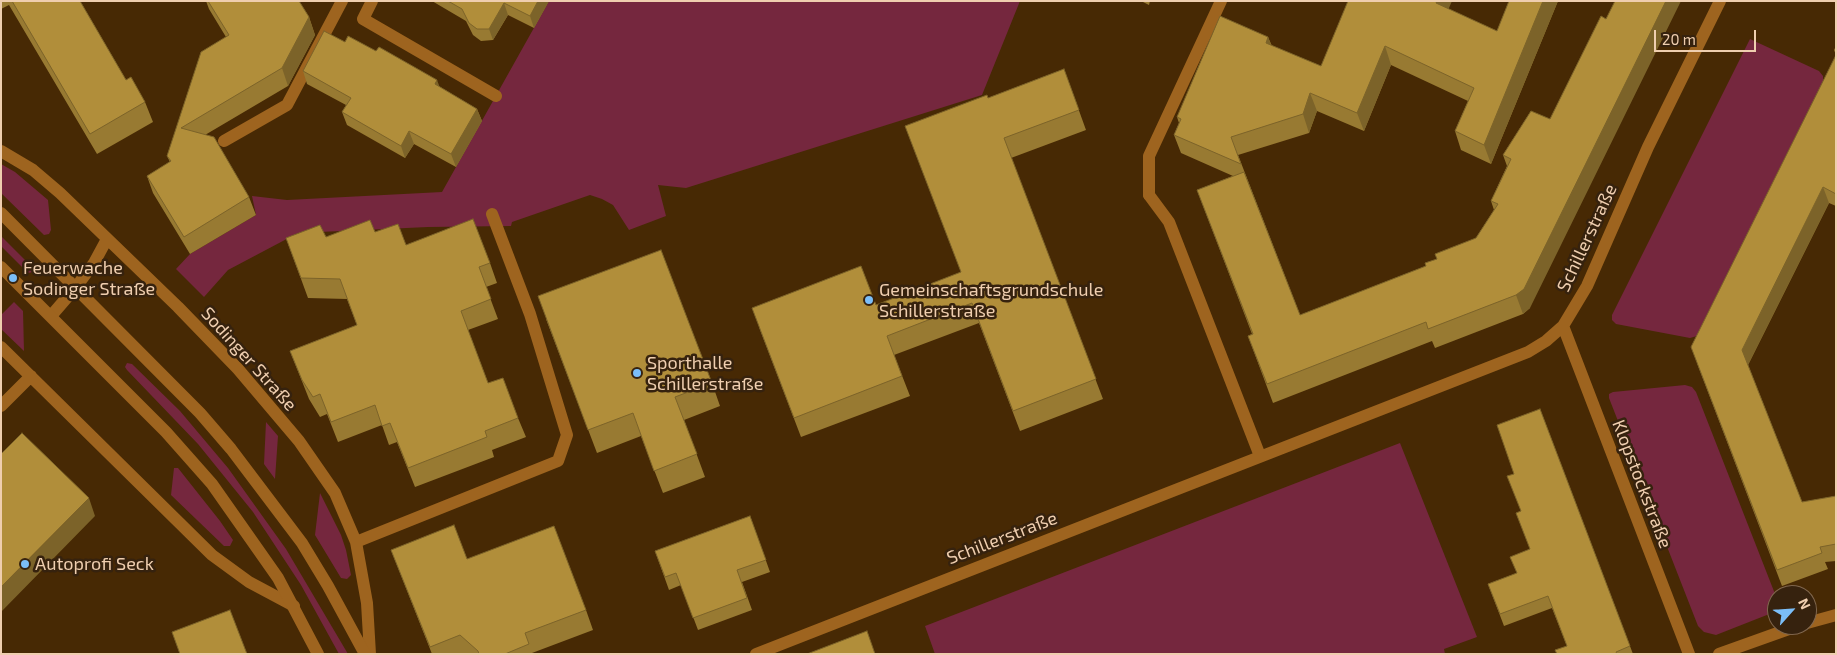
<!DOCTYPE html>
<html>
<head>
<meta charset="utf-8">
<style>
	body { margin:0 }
	#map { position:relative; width:1837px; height:655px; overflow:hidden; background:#472904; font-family:"Exo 2",sans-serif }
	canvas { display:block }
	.frame { position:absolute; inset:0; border:2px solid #efceaf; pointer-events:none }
	.north { position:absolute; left:1767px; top:585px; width:50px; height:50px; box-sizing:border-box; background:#36220e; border:1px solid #80674e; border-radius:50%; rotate:64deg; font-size:14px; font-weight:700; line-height:20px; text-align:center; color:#efceaf }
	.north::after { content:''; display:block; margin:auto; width:18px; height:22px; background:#7bbef8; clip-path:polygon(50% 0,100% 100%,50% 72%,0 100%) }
	.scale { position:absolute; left:1654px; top:30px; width:102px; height:22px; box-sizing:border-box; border:2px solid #efceaf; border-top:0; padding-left:6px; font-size:15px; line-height:18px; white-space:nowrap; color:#efceaf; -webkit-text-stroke:4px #36220e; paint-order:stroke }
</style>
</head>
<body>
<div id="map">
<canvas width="1837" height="655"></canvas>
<div class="frame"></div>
<div class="north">N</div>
<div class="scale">20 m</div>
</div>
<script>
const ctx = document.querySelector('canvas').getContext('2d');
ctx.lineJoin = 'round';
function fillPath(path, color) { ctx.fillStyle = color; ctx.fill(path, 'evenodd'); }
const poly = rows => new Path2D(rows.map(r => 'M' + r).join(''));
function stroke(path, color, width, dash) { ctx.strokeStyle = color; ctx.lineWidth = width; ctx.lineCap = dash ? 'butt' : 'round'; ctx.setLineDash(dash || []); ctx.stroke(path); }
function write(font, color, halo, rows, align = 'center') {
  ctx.font = font + ' "Exo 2",sans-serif'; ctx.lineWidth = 5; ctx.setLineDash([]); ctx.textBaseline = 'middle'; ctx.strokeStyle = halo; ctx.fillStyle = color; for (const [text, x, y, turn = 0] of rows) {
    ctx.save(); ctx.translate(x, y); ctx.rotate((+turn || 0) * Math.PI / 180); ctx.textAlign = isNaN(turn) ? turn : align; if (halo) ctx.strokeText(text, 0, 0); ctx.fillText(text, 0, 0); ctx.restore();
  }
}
fillPath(poly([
	[549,1,1020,1,982,95,686,188,658,185,666,216,629,230,613,205,602,199,590,195,512,222,511,226,428,227,298,233,228,270,204,297,176,269,190,254,256,215,252,196,287,200,442,192],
	[1750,39,1819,71,1823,76,1823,82,1697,336,1690,338,1616,324,1612,320,1612,315],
	[1,164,15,172,48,200,51,230,49,234,44,235,1,193],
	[1,236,33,268,33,272,28,273,1,246],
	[14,302,23,311,24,351,1,329,1,315],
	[127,363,132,364,180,411,228,468,286,549,348,654,339,654,301,585,253,512,198,444,127,370,125,367],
	[1685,385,1692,387,1696,392,1777,599,1777,611,1716,635,1704,632,1698,626,1609,398,1609,394,1613,392],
	[266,422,278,436,275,479,264,464],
	[1400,443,1477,637,1444,649,1445,654,935,654,925,626],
	[174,468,178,468,220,521,233,540,230,546,224,546,171,495],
	[320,493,341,535,346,550,351,575,347,579,341,578,315,535]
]), '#75273e');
stroke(poly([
	[224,141,287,105,342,1],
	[1,151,33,170,60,193,178,307,238,369,299,441,335,493,356,542,367,603,370,654],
	[1149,195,1149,156,1221,1],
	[51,316,76,287,94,263,107,239],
	[1,347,212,555,249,582,294,606],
	[1,406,31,376],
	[356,542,558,461,567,435,530,314,492,214]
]), '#9e641f', 12);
stroke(poly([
	[372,1,363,19,496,96],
	[1149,195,1169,222,1260,456],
	[1563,326,1689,654],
	[1807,623,1836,615],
	[756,654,1528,352,1546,341,1563,326,1587,286,1648,147,1720,1],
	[1719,654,1800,625]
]), '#9e641f', 12);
stroke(poly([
	[1,213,200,413,231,449,302,543,328,586,365,654],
	[1,267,166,432,212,484,278,578,318,654]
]), '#9e641f', 12);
fillPath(poly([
	[1,1,80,1,126,80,145,102,153,122,97,154,9,5,1,9],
	[206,1,299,1,309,17,315,35,288,86,205,135,249,197,256,215,190,254,153,193,147,176,170,162,167,156,226,37,209,9],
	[432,1,549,1,534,28,508,15,493,40,481,41,473,35,466,21],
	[1141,1,1150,1,1149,5],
	[1509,1,1558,1,1491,164,1461,150,1455,131,1468,101,1391,65,1364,131,1317,111,1309,133,1238,155,1300,315,1426,266,1476,238,1494,210,1491,201,1507,166,1503,155,1531,111,1530,308,1523,314,1435,348,1432,341,1273,403,1248,336,1252,334,1197,190,1233,176,1181,153,1174,135,1179,123,1177,117,1268,37,1272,46,1321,66,1448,9,1497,31],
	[345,42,440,87,477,109,482,121,456,167,414,144,405,158,347,125,342,112,346,105,307,84,303,71],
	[1836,46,1836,206,1829,203,1748,365,1802,502,1836,496,1836,561,1825,562,1828,569,1782,586,1697,363,1836,55,1834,50],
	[1064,69,1086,130,1011,158,1103,399,1020,431,979,323,894,355,910,396,801,437,759,327,876,305,961,273,988,98],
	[375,232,406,245,490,263,497,283,486,287,498,319,468,330,488,383,518,418,526,437,492,450,494,457,415,487,397,442,389,445,382,425,338,442,327,414,320,417,309,399,290,351,357,325,347,299,308,298,286,238,326,237],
	[546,319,712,383,720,406,684,420,705,477,663,493,641,436,597,453],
	[1540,409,1633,654,1557,654,1567,646,1552,608,1504,626,1488,584,1517,573,1530,549,1514,474],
	[750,516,770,572,742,582,752,610,698,630,681,585,669,590,655,551],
	[391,550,467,559,586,610,593,630,532,653,533,654,432,654]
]), '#987a32');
fillPath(poly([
	[538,1,549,1,534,28,530,16],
	[1437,1,1452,1,1443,22,1436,3],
	[1543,1,1558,1,1491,164,1484,145],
	[1666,1,1681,1,1530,308,1523,314,1516,295],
	[504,3,508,15,493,40,489,29],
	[309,17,315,35,288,86,282,68],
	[1268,37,1275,55,1266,43],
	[1385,46,1391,65,1364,131,1357,113],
	[437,80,442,93,435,84],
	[1310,93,1317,111,1309,133,1303,114],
	[477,109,482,121,456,167,451,154],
	[409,131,414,144,405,158,401,146],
	[1823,187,1829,203,1748,365,1742,350],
	[89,498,95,516,1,612,1,587]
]), '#7c6329');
const building = poly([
	[12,1,80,1,126,80,131,77,145,102,90,134,12,1],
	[208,1,299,1,309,17,282,68,181,128,214,137,249,197,184,237,147,176,171,161,167,156,201,52,229,35,208,1],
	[448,1,538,1,530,16,504,3,489,29,477,29,469,23,462,9,448,1],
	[1348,1,1437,1,1436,3,1497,31,1509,1,1543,1,1484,145,1455,131,1474,88,1385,46,1357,113,1310,93,1303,114,1231,137,1241,164,1174,135,1181,119,1177,117,1220,16,1268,37,1266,43,1321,66,1348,1],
	[1615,1,1666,1,1524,289,1516,295,1428,329,1426,322,1267,384,1248,336,1253,334,1197,190,1244,172,1300,315,1426,266,1425,263,1437,259,1435,254,1476,238,1498,204,1491,201,1511,159,1503,155,1531,111,1550,119,1601,16,1606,19,1615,1],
	[324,31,345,42,348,36,376,51,379,47,437,80,435,84,477,109,451,154,409,131,401,146,342,112,351,98,303,71,324,31],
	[1836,55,1836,194,1823,187,1742,350,1802,502,1836,496,1836,544,1820,547,1822,553,1777,570,1691,347,1836,55],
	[1064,69,1079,110,1004,138,1096,379,1013,411,972,303,887,336,902,376,794,418,752,308,861,266,876,305,961,272,905,126,987,95,988,98,1064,69],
	[473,219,490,263,479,267,491,299,461,311,488,383,503,378,518,418,485,431,487,437,408,468,390,423,382,426,375,405,331,422,320,394,313,397,302,380,290,351,357,325,340,279,301,278,286,238,320,225,326,237,370,220,375,232,398,224,406,245,473,219],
	[661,250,712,383,675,397,697,454,654,471,633,413,588,430,538,296,661,250],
	[1540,409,1630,646,1616,652,1617,654,1557,654,1555,650,1567,646,1548,596,1500,614,1488,584,1517,573,1510,557,1530,549,1516,513,1521,511,1507,476,1514,474,1497,425,1540,409],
	[22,433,89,498,1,587,1,454,22,433],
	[750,516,766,560,737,570,747,598,693,618,676,573,665,577,655,551,750,516],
	[454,525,467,559,554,526,586,610,525,633,529,644,505,654,479,654,478,651,460,635,430,647,391,550,454,525],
	[230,610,247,654,180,654,172,632,230,610],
	[867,631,875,654,807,654,867,631]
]);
fillPath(building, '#b18e3a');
stroke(building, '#7c6329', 1);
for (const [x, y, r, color] of [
	[13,278,5,"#7bbef8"],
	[869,300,5,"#7bbef8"],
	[637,373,5,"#7bbef8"],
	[25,564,5,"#7bbef8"]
]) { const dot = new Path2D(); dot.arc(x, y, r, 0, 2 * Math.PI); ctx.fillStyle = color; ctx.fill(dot); stroke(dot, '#36220e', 2); }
write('18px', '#efceaf', '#36220e', [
	["Schillerstraße",1587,238,-65],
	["Sodinger Straße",249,359,48],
	["Klopstockstraße",1642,484,69],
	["Schillerstraße",1002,538,-21]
]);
write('18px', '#efceaf', '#36220e', [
	["Feuerwache",23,268],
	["Sodinger Straße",23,289],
	["Gemeinschaftsgrundschule",879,290],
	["Schillerstraße",879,311],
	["Sporthalle",647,363],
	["Schillerstraße",647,384],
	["Autoprofi Seck",35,564]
], 'left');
</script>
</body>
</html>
